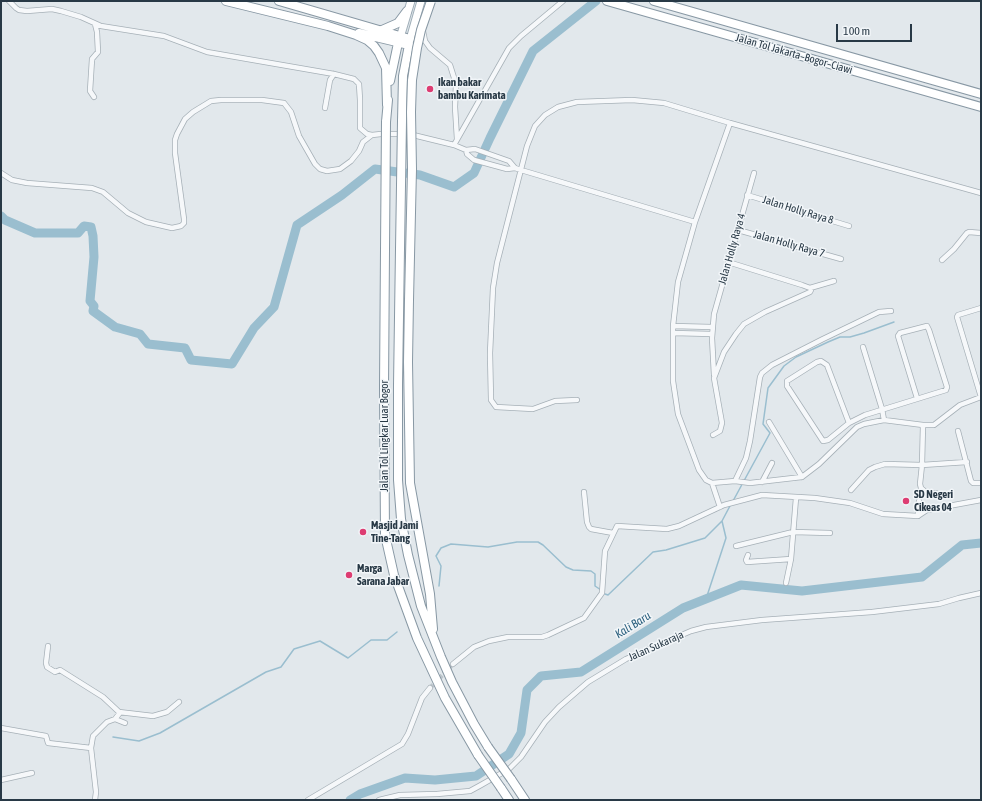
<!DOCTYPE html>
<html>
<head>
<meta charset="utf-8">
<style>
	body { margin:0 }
	#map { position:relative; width:982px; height:801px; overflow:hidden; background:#e2e8ec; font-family:"Asap Condensed",sans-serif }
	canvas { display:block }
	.frame { position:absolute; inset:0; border:2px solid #283946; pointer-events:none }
	.scale { position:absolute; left:836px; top:24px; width:76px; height:18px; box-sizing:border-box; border:2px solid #283946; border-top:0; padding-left:5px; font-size:12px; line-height:14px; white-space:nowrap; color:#283946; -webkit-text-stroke:3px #f2f6f9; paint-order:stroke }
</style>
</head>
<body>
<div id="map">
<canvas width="982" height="801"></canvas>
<div class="frame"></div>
<div class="scale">100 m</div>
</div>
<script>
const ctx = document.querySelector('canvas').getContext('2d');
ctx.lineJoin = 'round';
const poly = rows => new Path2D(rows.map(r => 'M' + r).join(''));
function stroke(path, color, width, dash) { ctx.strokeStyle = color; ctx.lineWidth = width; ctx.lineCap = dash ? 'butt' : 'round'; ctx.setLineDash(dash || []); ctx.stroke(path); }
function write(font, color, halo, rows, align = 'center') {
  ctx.font = font + ' "Asap Condensed",sans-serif'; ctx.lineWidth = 3; ctx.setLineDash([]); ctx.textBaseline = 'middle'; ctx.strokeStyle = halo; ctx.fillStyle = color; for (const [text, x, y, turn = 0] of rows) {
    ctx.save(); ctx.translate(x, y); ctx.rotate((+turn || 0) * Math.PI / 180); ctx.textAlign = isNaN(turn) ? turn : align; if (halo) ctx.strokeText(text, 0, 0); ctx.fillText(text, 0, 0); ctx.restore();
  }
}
stroke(poly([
	[733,501,770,433,763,424,768,388,784,366,796,357,828,342,840,337,850,337,864,333,894,322],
	[439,586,441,566,436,556,441,548,451,544,488,547,517,542,538,542,543,545,566,567,573,570,591,571,595,574,595,586,601,590],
	[605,594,608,595,653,552,666,550,705,538,722,521],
	[706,599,726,538,722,521,731,504],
	[113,737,139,741,160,733,266,672,281,667,294,649,320,641,348,658,371,640,387,640,397,632]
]), '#9abecf', 1.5);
stroke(poly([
	[1,216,5,220,35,233,78,233,84,226,91,227,93,236,94,257,90,301,94,306,93,311,115,327,140,334,148,344,185,348,191,360,232,364,254,328,274,307,297,225,342,195,375,169,420,175,454,187,474,173,490,138,533,51,596,1],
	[350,800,360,794,405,778,435,780,476,776,509,754,521,733,527,690,541,676,581,672,683,608,741,585,802,591,922,577,962,545,981,543]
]), '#9abecf', 9);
stroke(poly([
	[430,688,453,664]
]), '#bdc5cb', 4.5, [4.5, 2]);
const street = poly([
	[9,1,16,8,19,10,27,11,52,9,61,11,81,17,101,26,164,36,207,52,334,74,354,79,359,84,360,100,360,128,367,134,372,135],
	[423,31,425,41,430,48,450,65,456,84,455,107,457,139],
	[94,97,90,91,92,59,98,52,97,32,95,24],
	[325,108,330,80,334,74],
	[730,123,695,222,678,282,673,326,673,381,678,414,699,470,706,480,712,483,735,481,750,483,802,477,819,464,857,427,864,424,884,420,923,425,934,425,960,405,981,397,957,317,958,315,981,308],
	[454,145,509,48,521,36,563,1],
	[466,150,467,154,474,160,507,169,515,168],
	[1,173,12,180,27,183,92,188,103,192,128,213,146,222,172,228,181,226,184,223,184,219,175,153,175,140,177,134,185,119,193,112,211,101,221,100,262,100,284,103,291,112,299,136,315,164,320,169,327,171,340,169,351,161,359,151,363,142,372,135,381,134,409,134,454,145,466,150,475,149,509,161,515,168,521,170,695,222],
	[747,195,849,226],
	[738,230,841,259],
	[942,260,954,249,967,233,969,232,981,233],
	[810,288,834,281],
	[673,326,712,327],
	[673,333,712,334],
	[863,347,882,409,884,420],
	[714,375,712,338,714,314,754,173],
	[577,400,555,401,533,409,496,407,491,400,490,353,493,288,497,263,527,146,535,126,545,115,558,107,577,102,632,100,664,103,730,123,981,193],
	[769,422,802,477],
	[849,423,828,440,823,441,787,386,787,381,817,362,821,361,827,365,849,423,865,415,946,390,947,387,929,330,927,326,900,333,898,336,917,398],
	[923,425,922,465,967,462],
	[958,431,971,481,973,483,981,483],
	[713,435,720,431,722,423,714,378,724,352,736,334,744,324,765,312,810,292,811,290,810,288,802,285,728,262],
	[735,481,746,458,750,441,760,377,762,373,772,365,823,339,879,312,891,311],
	[762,482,772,463],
	[712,483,720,507],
	[851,490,869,470,875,467,885,464,922,465,920,484,921,488,928,494,936,493],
	[584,492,587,522,589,527,591,529,613,533],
	[918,516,919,501],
	[736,546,793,532,830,533],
	[748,555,746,560,747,562,791,559],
	[786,583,791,559,796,498],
	[48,646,46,663,47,667,55,672,60,670,103,697,119,712,119,714,115,719],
	[453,664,474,647,489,641,508,637,542,637,548,635,584,618,602,593,605,551,617,526,667,529,679,526,724,505,762,495,815,498,850,503,883,514,918,516,927,510,981,500],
	[119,712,153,716,167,712,179,702],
	[1,728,46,736,48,743,91,748],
	[1,780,32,773],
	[95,800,96,792,91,748,93,736,107,722,115,719,125,723],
	[308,800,402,744,408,734,422,698,430,688],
	[379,800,400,795,437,794,470,791,481,785,509,769,521,757,545,722,559,707,588,682,626,659,691,631,706,627,762,620,872,612,939,604,959,598,981,593]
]);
const primary = poly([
	[399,41,411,1],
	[409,43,421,1]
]);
const highway = poly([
	[226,1,328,26,356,35,367,40,374,46,379,53,386,68,387,105],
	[279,1,410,39],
	[607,1,981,107],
	[654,1,981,94],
	[382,30,398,23,407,11],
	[359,33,409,45,403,76,402,121],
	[390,81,398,43],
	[386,122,388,100],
	[400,249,398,385,398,480,401,519,408,555,421,606,441,657,452,682,474,724,488,747],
	[385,250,384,387,385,535,394,575,417,638,445,698,478,755],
	[409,300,408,362,410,483,430,594,433,629],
	[511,779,525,800],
	[501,788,509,800]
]);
stroke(street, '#a6b0b7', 6);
stroke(primary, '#a0afb9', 9);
stroke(highway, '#8898a4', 10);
stroke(street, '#f6f8fa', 4.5);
stroke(primary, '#fff', 7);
stroke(highway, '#fff', 8);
const highwayBridge = poly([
	[400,249,402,121],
	[385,250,386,122],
	[409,300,412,169,411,112,412,80,417,48,421,30,431,1],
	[488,747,511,779],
	[478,755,501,788]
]);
stroke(highwayBridge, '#8898a4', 10, []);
stroke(highwayBridge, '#fff', 8);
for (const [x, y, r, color] of [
	[430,89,4,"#dd3c72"],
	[906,501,4,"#dd3c72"],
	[363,532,4,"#dd3c72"],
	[349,575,4,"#dd3c72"]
]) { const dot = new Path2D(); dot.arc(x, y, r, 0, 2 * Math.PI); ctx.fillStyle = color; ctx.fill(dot); stroke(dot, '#f2f6f9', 1.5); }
write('11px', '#283946', '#f2f6f9', [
	["Jalan Tol Jakarta–Bogor–Ciawi",794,54,16],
	["Jalan Holly Raya 8",798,210,17],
	["Jalan Holly Raya 7",789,244,16],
	["Jalan Holly Raya 4",732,249,-74],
	["Jalan Tol Lingkar Luar Bogor",385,436,-90],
	["Jalan Sukaraja",656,646,-24]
]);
write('bold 11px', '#283946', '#f2f6f9', [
	["Ikan bakar",438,83],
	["bambu Karimata",438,96],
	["SD Negeri",914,495],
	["Cikeas 04",914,508],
	["Masjid Jami",371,526],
	["Tine-Tang",371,539],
	["Marga",357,569],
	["Sarana Jabar",357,582]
], 'left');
write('italic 12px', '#2d617f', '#f2f6f9', [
	["Kali Baru",633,625,-32]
]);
</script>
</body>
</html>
